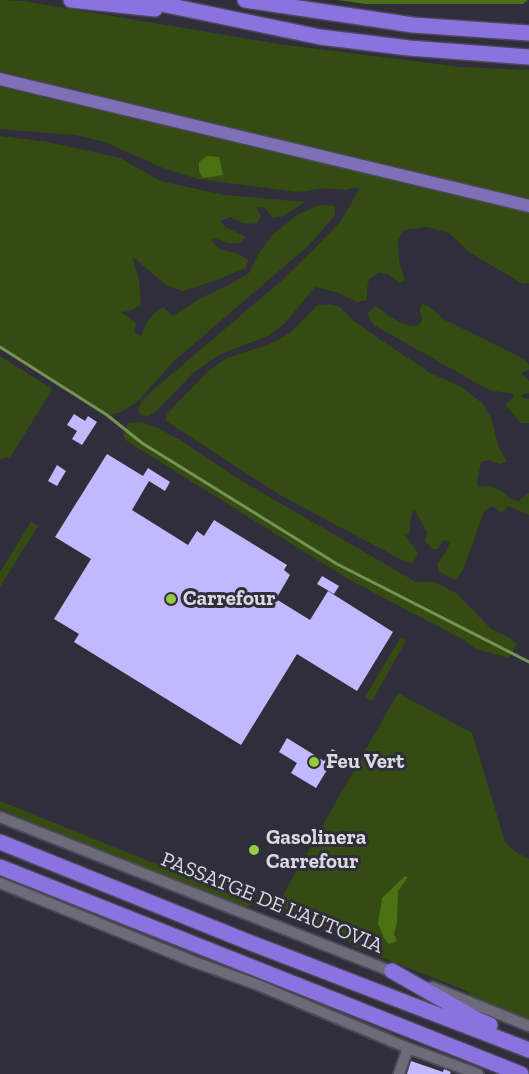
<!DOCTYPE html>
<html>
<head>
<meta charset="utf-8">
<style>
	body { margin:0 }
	canvas { display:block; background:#302e3b }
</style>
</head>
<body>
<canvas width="529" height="1074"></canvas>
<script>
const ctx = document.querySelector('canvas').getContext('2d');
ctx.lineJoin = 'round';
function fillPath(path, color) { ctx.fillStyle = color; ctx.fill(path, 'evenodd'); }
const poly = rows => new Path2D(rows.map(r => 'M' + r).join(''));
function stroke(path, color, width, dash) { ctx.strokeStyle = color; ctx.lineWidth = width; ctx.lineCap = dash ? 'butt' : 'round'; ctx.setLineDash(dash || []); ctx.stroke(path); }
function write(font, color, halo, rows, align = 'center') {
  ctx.font = font + ' "Zilla Slab",serif'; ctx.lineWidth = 6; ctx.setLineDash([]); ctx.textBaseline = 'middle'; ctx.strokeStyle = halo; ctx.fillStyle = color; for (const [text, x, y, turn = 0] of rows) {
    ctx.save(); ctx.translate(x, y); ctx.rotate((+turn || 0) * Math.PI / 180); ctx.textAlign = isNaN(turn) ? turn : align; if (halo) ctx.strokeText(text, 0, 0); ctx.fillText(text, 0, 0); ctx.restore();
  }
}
fillPath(poly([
	[0,0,23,1,278,44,460,67,529,70,529,199,0,71],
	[0,87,529,213,529,283,523,284,469,252,449,233,427,227,404,230,398,240,399,261,405,280,400,283,388,274,379,273,369,279,367,289,367,300,357,302,336,292,315,287,285,323,268,336,221,354,194,372,155,412,148,416,141,415,138,409,142,401,153,390,279,283,314,249,340,222,359,190,356,187,345,190,326,188,298,192,198,179,163,168,105,142,76,135,0,129],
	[0,136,48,142,120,158,160,181,224,195,305,202,283,216,273,218,265,208,256,207,261,217,256,224,243,223,230,217,220,221,225,227,246,237,240,243,228,243,214,238,211,241,220,249,238,254,248,260,246,268,214,281,183,291,167,286,132,256,139,280,141,305,130,311,121,312,136,323,134,332,141,336,149,318,163,307,173,316,201,298,231,284,249,273,259,253,272,235,297,215,319,205,335,206,335,215,309,245,175,360,138,401,119,413,107,415,0,347],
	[329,304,340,307,354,321,388,345,432,374,460,386,483,404,492,420,498,446,507,462,500,464,489,460,481,462,477,481,478,487,488,486,502,491,510,499,519,501,529,493,529,515,508,506,505,511,500,512,493,506,484,511,463,570,455,580,438,571,438,563,446,552,450,542,443,540,438,549,432,549,425,541,427,532,414,509,411,515,409,535,404,533,418,553,413,563,404,561,280,495,166,421,167,414,206,373,227,358,268,345,290,333,318,305],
	[422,304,428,306,445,320,524,359,529,365,529,370,521,373,529,381,529,393,521,395,523,398,529,399,529,423,521,423,507,407,506,404,513,398,513,394,489,390,374,325,369,318,368,313,376,306,390,317,402,323,410,326,419,325,422,320,420,310],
	[0,356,51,388,51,392,10,457,0,459],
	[141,422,158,428,182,441,235,477,416,582,435,582,456,593,491,629,510,638,517,644,509,658,476,649,462,639,348,579,128,442,123,436,128,423],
	[31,522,38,526,0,587,0,572],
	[401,637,406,640,372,701,365,697],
	[398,693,472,733,505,842,517,853,529,859,529,1019,470,995,467,991,353,946,342,934,286,909,279,903,275,908,264,904,256,905,256,899,268,899,279,902],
	[0,801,245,900,252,899,252,905,244,907,0,809]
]), '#344c11');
fillPath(poly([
	[337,0,528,0,523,4,367,4],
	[207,156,219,157,223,175,203,178,199,171,199,162],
	[405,876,408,877,398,891,397,922,394,934,397,941,389,944,384,938,378,924,382,898]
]), '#4c7114');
stroke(poly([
	[0,347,107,415,142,443,337,564,529,662]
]), '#789154', 3);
fillPath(poly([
	[74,414,85,421,88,416,97,422,82,445,72,439,77,431,67,425],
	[107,454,143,476,148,468,170,482,165,491,149,481,132,510,188,545,197,531,204,536,214,520,287,565,284,570,290,575,276,599,310,620,328,591,393,632,357,691,297,654,241,745,74,642,79,634,54,619,91,559,55,537],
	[57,465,66,471,57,486,48,481],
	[322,576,339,586,334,594,317,584],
	[287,738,324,761,332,749,338,752,316,788,291,773,297,763,279,752],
	[411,1061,443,1072,444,1069,451,1072,450,1074,407,1074]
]), '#c2b8fe');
const minor = poly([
	[0,817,398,974],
	[0,883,192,961,258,985,408,1048,478,1074],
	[432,987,529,1026],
	[399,1074,408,1048]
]);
const major = poly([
	[0,79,529,206]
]);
const highway = poly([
	[71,0,155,9],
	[142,0,320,37,409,48,529,57],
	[245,0,413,25,529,33],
	[0,842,246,941,529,1050],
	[0,867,521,1074],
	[392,971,478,1020,490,1025]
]);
stroke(minor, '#4b4954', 14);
stroke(major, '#4b4954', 15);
stroke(highway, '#4b4954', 18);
stroke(minor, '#6d6b79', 10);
stroke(major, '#7e6fb7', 12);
stroke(highway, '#8a72e1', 15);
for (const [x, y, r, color] of [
	[171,599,6,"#91cd3f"],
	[314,762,6,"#91cd3f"],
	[254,850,6,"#91cd3f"]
]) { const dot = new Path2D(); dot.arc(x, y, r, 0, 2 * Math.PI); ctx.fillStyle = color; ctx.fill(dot); stroke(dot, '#302e3b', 2); }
write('bold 21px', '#dbdae3', '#302e3b', [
	["Carrefour",183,599],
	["Feu Vert",326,762],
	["Gasolinera",266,838],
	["Carrefour",266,862]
], 'left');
write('21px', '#dbdae3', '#302e3b', [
	["PASSATGE DE L'AUTOVIA",272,903,22]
]);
</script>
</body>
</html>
